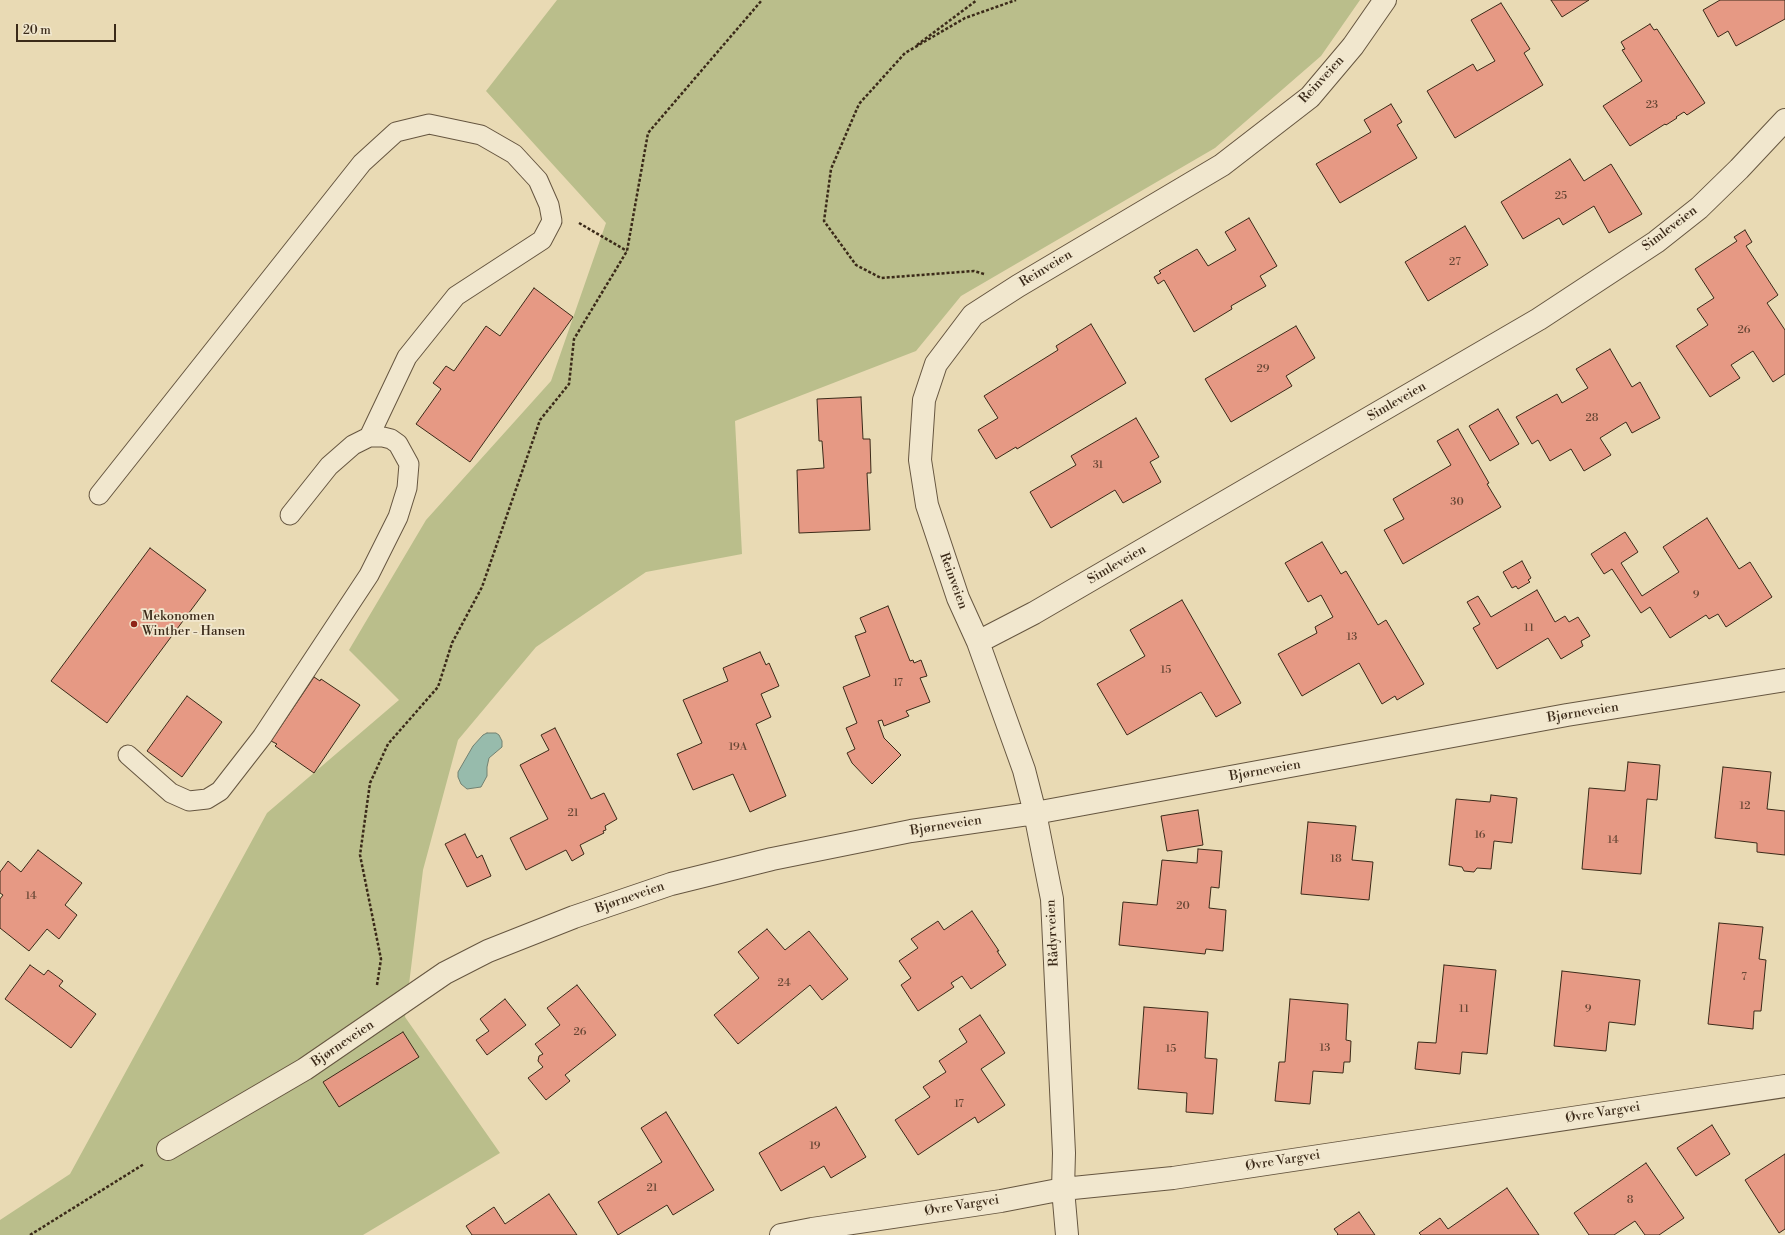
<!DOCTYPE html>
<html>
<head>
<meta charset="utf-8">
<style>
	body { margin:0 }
	#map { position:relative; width:1785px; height:1235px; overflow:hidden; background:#e9dab4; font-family:"Libre Bodoni",serif }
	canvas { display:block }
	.scale { position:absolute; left:16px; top:24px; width:100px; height:18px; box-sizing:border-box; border:2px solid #3b2a19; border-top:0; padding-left:5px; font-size:12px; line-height:14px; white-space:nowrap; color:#3b2a19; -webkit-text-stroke:3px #f1e7ce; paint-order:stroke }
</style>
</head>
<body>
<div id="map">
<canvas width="1785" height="1235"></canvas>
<div class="scale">20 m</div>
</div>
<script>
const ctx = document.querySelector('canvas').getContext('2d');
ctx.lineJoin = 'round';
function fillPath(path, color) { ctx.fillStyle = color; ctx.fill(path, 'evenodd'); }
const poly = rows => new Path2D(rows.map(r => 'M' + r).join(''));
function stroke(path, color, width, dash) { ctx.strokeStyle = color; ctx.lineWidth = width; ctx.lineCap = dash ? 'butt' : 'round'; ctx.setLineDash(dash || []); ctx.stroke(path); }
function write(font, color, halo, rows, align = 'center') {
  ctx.font = font + ' "Libre Bodoni",serif'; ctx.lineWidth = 3.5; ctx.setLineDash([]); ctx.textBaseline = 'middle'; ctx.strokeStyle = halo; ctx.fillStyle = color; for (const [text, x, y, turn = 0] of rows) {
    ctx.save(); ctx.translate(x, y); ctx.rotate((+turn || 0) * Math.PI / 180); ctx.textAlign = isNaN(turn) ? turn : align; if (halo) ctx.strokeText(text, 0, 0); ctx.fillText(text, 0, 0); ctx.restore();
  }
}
fillPath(poly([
	[557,0,1360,0,1321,56,1215,148,961,296,916,351,735,421,742,554,646,572,536,647,458,740,423,870,405,1017,500,1153,363,1235,0,1235,0,1220,70,1174,267,813,399,700,349,650,426,520,551,381,606,223,486,91]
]), '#babe8b');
const water = poly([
	[487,733,496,733,499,735,502,741,502,747,489,758,487,767,487,776,481,787,467,789,461,784,458,777,458,772,473,746,483,735,487,733]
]);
fillPath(water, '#97bbac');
stroke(water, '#728171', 1);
const building = poly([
	[1551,0,1589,0,1562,17,1551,0],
	[1720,0,1785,0,1785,19,1736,46,1728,31,1718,37,1703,10,1720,0],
	[1501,3,1530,49,1524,53,1543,85,1455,138,1427,91,1473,64,1477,71,1495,61,1471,20,1501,3],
	[1650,24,1654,30,1657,29,1705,103,1687,115,1684,112,1676,117,1677,118,1666,125,1665,124,1630,146,1603,106,1642,81,1622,50,1625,49,1621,42,1650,24],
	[1391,104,1402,122,1397,125,1417,158,1340,203,1316,164,1371,132,1364,120,1391,104],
	[1570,159,1584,181,1611,164,1642,214,1609,233,1594,206,1563,225,1559,218,1523,239,1501,202,1570,159],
	[1249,218,1277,266,1260,276,1266,286,1231,306,1232,309,1194,332,1164,280,1158,284,1154,277,1161,273,1159,271,1197,249,1208,266,1236,250,1225,232,1249,218],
	[1465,226,1488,265,1428,301,1405,262,1465,226],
	[1745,230,1752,242,1746,246,1778,295,1767,303,1785,330,1785,374,1773,382,1753,351,1731,365,1740,378,1710,397,1676,346,1708,325,1697,309,1714,298,1695,269,1737,241,1734,237,1745,230],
	[534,288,573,317,470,462,416,424,441,389,433,383,446,366,454,371,486,326,500,336,534,288],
	[1091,324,1126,383,1017,449,1016,447,996,459,978,430,998,418,984,396,1058,350,1056,346,1091,324],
	[1296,326,1315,358,1286,376,1292,386,1231,422,1205,379,1296,326],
	[1610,349,1632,387,1640,382,1660,418,1632,433,1626,422,1600,438,1611,455,1584,471,1571,449,1550,461,1538,440,1532,444,1516,417,1557,394,1562,403,1588,388,1576,369,1610,349],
	[861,397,863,439,870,439,871,473,867,473,870,530,799,533,797,470,824,468,822,441,819,441,817,399,861,397],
	[1498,409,1519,444,1490,461,1469,426,1498,409],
	[1136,418,1159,457,1150,462,1161,482,1123,503,1115,490,1051,528,1030,492,1076,465,1071,456,1136,418],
	[1458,429,1489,483,1487,484,1501,507,1403,564,1384,530,1404,519,1393,499,1451,465,1437,441,1458,429],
	[1707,518,1739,569,1750,562,1772,597,1726,627,1718,614,1709,619,1706,615,1670,638,1650,607,1641,613,1612,569,1604,574,1591,554,1625,532,1638,552,1621,563,1642,596,1679,572,1663,547,1707,518],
	[1322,542,1341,574,1346,571,1378,625,1386,620,1424,684,1397,700,1395,696,1382,704,1359,663,1302,696,1278,654,1317,633,1315,627,1333,617,1321,595,1308,602,1285,563,1322,542],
	[150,548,206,590,107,723,51,681,150,548],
	[1522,561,1531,578,1528,580,1530,582,1518,589,1516,586,1512,588,1503,572,1522,561],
	[1537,590,1555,622,1565,616,1569,622,1578,617,1590,636,1581,641,1583,646,1561,659,1548,638,1497,669,1473,628,1480,624,1467,602,1478,596,1491,617,1537,590],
	[1182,600,1241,703,1216,717,1201,692,1127,735,1097,684,1145,656,1130,630,1182,600],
	[888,606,910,661,913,660,914,663,921,660,927,676,920,678,930,702,906,711,909,716,884,726,882,720,878,721,884,738,901,755,872,784,852,763,847,753,855,749,846,728,857,723,843,687,870,676,855,636,866,632,860,618,888,606],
	[760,652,766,665,769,663,779,686,761,694,771,717,756,724,786,796,750,812,733,774,693,790,677,754,702,743,683,700,728,681,723,668,760,652],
	[314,677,320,681,321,679,360,705,314,773,275,746,277,744,271,741,314,677],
	[187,696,222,722,182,777,147,751,187,696],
	[555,728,591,799,604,793,617,819,605,826,606,830,603,831,604,833,580,845,584,854,572,861,566,850,526,870,510,838,548,819,520,765,549,750,541,735,555,728],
	[1628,762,1660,765,1657,800,1647,799,1641,874,1582,869,1589,788,1625,791,1628,762],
	[1723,767,1771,772,1767,809,1785,811,1785,855,1757,852,1757,843,1715,838,1723,767],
	[1491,795,1517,798,1512,843,1494,841,1491,869,1477,868,1474,872,1464,871,1462,867,1449,865,1456,799,1490,802,1491,795],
	[1198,810,1203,845,1167,851,1161,816,1198,810],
	[1308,822,1356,826,1352,860,1373,862,1369,900,1301,894,1308,822],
	[465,834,477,858,482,855,491,876,467,887,445,844,465,834],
	[1198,849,1222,851,1219,888,1211,887,1209,908,1226,910,1223,951,1206,949,1205,954,1119,945,1123,902,1157,905,1162,860,1197,863,1198,849],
	[38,850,82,883,65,905,77,915,59,939,47,929,29,951,0,928,0,899,3,895,0,893,0,872,8,861,21,872,38,850],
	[972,911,999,951,997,951,1006,965,971,989,962,976,951,983,954,987,918,1011,901,985,911,978,899,961,918,948,911,939,938,921,944,930,972,911],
	[1719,923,1763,927,1759,959,1766,960,1761,1011,1754,1011,1753,1029,1708,1024,1719,923],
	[767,929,785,950,809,931,848,979,822,1000,810,985,738,1044,714,1015,759,978,738,952,767,929],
	[30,965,44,975,48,970,63,981,59,986,96,1014,71,1048,5,999,30,965],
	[1444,965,1496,970,1487,1054,1462,1052,1460,1074,1415,1069,1418,1042,1436,1043,1444,965],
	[1562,971,1640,980,1635,1025,1609,1022,1606,1051,1554,1046,1562,971],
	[577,985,616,1035,565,1075,570,1081,546,1100,528,1078,543,1067,538,1061,539,1056,543,1054,535,1044,560,1025,547,1008,577,985],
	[505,999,526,1025,487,1055,476,1040,489,1031,480,1019,505,999],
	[1290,999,1348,1004,1346,1040,1351,1041,1350,1062,1344,1062,1343,1073,1313,1071,1310,1104,1275,1101,1279,1062,1285,1062,1290,999],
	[1144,1007,1208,1012,1205,1058,1217,1059,1213,1114,1186,1112,1187,1093,1138,1089,1144,1007],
	[980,1015,1005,1053,981,1069,1005,1105,978,1123,975,1117,918,1155,895,1120,930,1097,923,1087,946,1072,939,1061,967,1042,959,1029,980,1015],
	[403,1032,419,1057,339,1107,323,1082,403,1032],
	[836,1107,866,1157,831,1178,824,1166,781,1191,759,1153,836,1107],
	[666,1112,714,1190,673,1215,667,1205,618,1235,598,1202,662,1162,641,1128,666,1112],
	[1712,1125,1730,1154,1696,1176,1677,1148,1712,1125],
	[1785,1154,1785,1229,1779,1233,1745,1180,1785,1154],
	[1646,1163,1684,1218,1659,1235,1645,1235,1635,1221,1614,1235,1589,1235,1574,1213,1646,1163],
	[1507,1188,1539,1235,1421,1235,1419,1233,1440,1218,1448,1229,1507,1188],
	[549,1194,577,1235,472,1235,466,1226,494,1207,505,1224,549,1194],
	[1359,1212,1375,1235,1337,1235,1338,1234,1334,1229,1359,1212]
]);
fillPath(building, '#e69984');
stroke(building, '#3b2a19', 1);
const service = poly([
	[99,495,362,163,396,132,429,124,481,135,514,154,538,180,549,205,552,221,542,240,456,296,407,357,369,437],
	[128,755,171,793,189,801,207,799,220,791,262,737,369,575,398,517,407,488,409,464,398,444,391,439,383,437,369,437,353,445,329,466,290,515]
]);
const minor = poly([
	[978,642,1034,613,1539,319,1656,242,1699,208,1739,169,1785,120],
	[168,1149,305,1069,445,973,488,951,574,917,671,884,772,859,911,831,1035,813,1567,715,1785,680],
	[781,1235,812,1229,1001,1201,1063,1189,1173,1178,1785,1086],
	[1067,1235,1063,1189,1064,1153,1052,899,1035,813,1024,770,978,642,958,598,927,505,920,460,924,400,936,364,973,315,1018,286,1222,165,1310,97,1353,46,1385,0]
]);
stroke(service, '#665640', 21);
stroke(minor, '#665640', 24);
stroke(poly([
	[917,45,977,0],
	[579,223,627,251],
	[984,274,974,271,881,278,856,265,824,221,831,169,859,104,905,53,965,18,1016,0],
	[377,985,381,959,360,855,370,783,388,744,438,687,452,643,482,587,540,420,569,384,574,339,627,251,648,133,762,0],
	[30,1235,144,1164]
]), '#3b2a19', 2.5, [3, 2]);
stroke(service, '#f1e7ce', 19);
stroke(minor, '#f1e7ce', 22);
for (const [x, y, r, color] of [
	[134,624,4,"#8f2418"]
]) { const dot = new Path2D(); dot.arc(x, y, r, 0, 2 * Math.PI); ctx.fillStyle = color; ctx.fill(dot); stroke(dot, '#f1e7ce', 1.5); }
write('11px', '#664634', null, [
	["23",1652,105],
	["25",1561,196],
	["27",1455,262],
	["26",1744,330],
	["29",1263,369],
	["28",1592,418],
	["31",1098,465],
	["30",1457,502],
	["9",1696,595],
	["11",1529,628],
	["13",1352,637],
	["15",1166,670],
	["17",898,683],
	["19A",738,747],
	["12",1745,806],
	["21",573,813],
	["16",1480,835],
	["14",1613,840],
	["18",1336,859],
	["14",31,896],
	["20",1183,906],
	["7",1744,977],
	["24",784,983],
	["11",1464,1009],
	["9",1588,1009],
	["26",580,1032],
	["13",1325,1048],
	["15",1171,1049],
	["17",959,1104],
	["19",815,1146],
	["21",652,1188],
	["8",1630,1200]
]);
write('13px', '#3b2a19', '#f1e7ce', [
	["Reinveien",1322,80,-47],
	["Simleveien",1670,229,-37],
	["Reinveien",1046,269,-31],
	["Simleveien",1397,402,-30],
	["Simleveien",1117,565,-30],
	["Reinveien",953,581,70],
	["Bjørneveien",1583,713,-9],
	["Bjørneveien",1265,771,-10],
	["Bjørneveien",946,826,-9],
	["Bjørneveien",630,898,-19],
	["Rådyrveien",1053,933,-93],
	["Bjørneveien",343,1044,-34],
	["Øvre Vargvei",1603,1113,-9],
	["Øvre Vargvei",1283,1161,-9],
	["Øvre Vargvei",962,1206,-9]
]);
write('13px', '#3b2a19', '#f1e7ce', [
	["Mekonomen",142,617],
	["Winther - Hansen",142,632]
], 'left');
</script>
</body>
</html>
